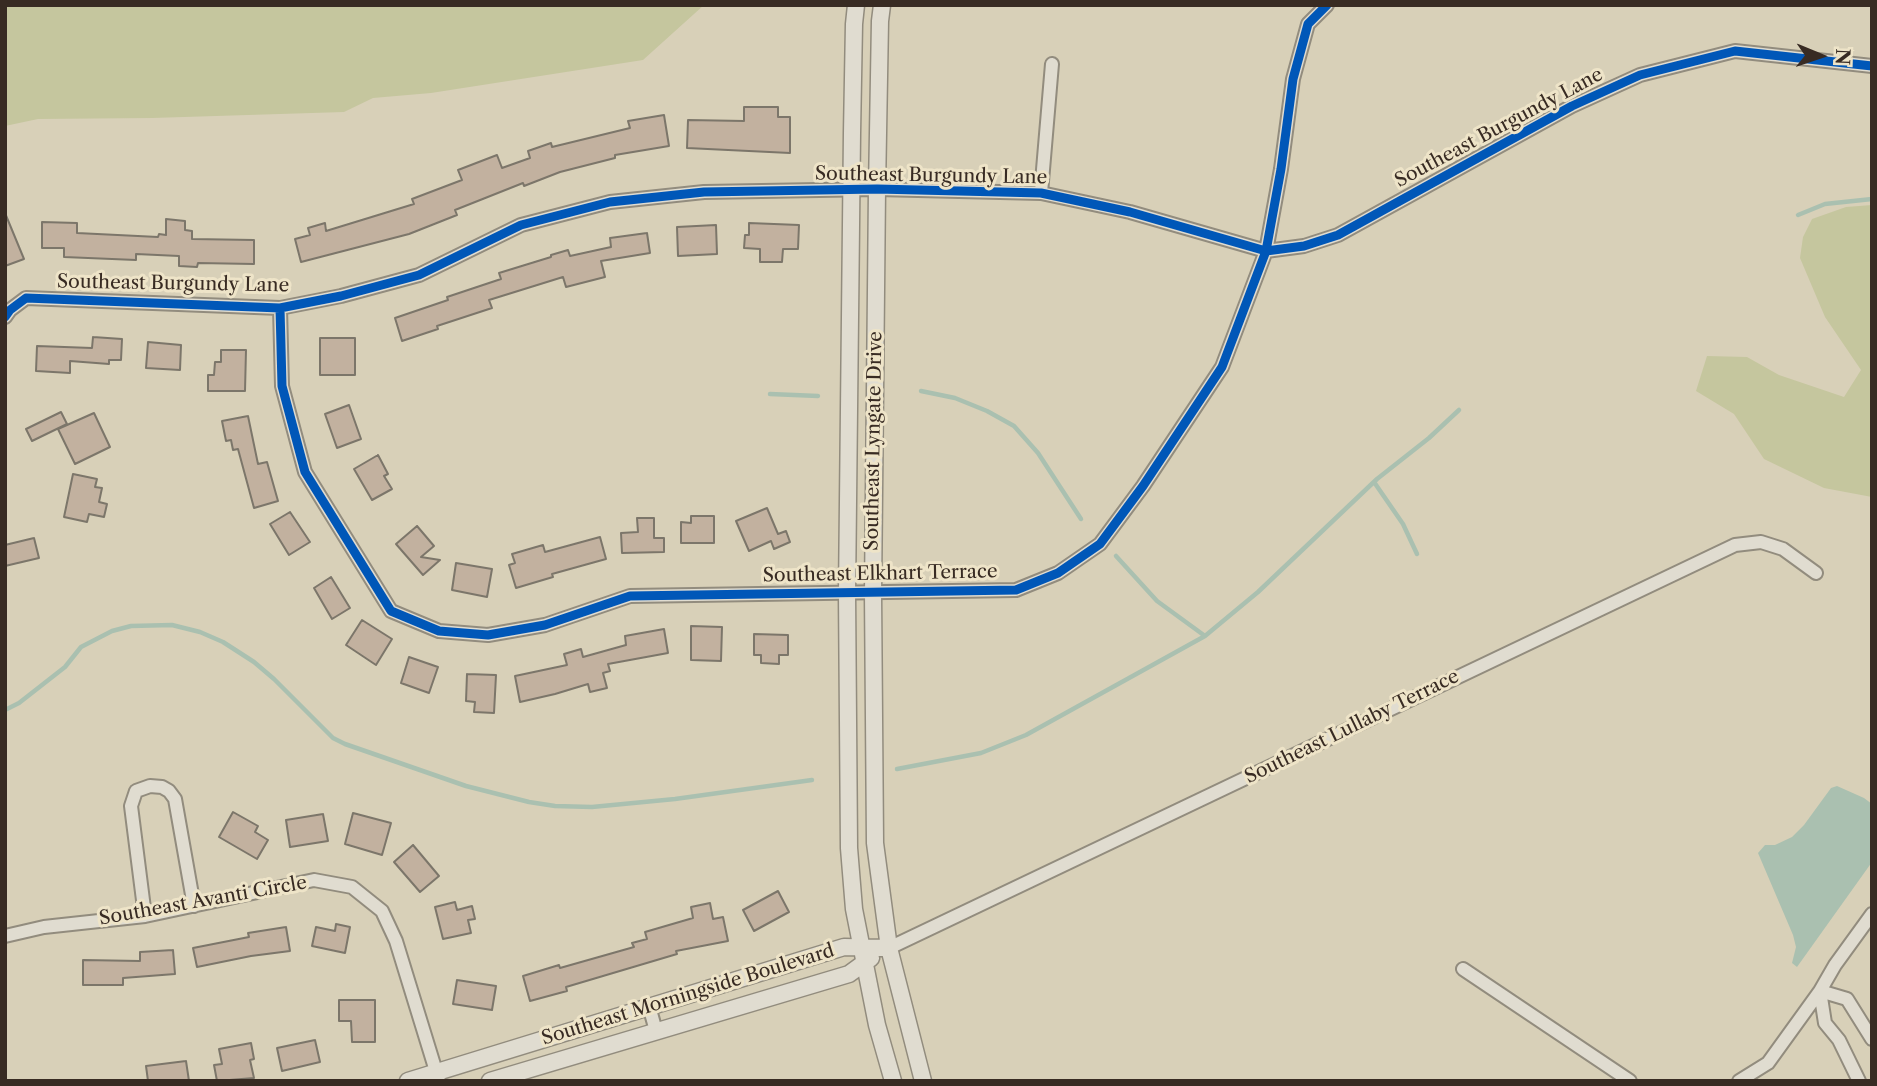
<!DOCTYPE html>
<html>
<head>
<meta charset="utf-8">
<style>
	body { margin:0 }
	#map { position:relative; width:1877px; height:1086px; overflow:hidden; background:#d8d0b8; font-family:"Libre Caslon Text",serif }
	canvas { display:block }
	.frame { position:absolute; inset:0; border:7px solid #382b23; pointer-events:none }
	.north { position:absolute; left:1786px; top:21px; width:70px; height:70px; -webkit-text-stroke:5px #eee4c8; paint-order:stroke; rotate:92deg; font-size:19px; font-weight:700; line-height:28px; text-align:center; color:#382b23 }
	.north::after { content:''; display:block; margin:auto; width:24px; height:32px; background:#382b23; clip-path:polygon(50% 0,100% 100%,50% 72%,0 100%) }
</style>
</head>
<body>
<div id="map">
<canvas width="1877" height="1086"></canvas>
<div class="frame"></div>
<div class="north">N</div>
</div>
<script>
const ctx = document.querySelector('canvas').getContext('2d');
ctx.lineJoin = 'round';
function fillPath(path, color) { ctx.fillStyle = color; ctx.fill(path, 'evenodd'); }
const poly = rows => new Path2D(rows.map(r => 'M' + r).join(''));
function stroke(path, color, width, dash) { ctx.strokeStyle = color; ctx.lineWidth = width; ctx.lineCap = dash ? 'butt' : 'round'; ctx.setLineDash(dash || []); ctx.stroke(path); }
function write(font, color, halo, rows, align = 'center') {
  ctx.font = font + ' "Libre Caslon Text",serif'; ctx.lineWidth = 6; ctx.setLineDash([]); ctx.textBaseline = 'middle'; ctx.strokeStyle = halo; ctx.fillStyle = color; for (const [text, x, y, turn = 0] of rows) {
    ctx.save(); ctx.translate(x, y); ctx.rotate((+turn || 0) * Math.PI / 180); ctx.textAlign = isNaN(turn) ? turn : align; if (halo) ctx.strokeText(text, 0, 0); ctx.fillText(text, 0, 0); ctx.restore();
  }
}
fillPath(poly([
	[5,5,704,5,643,60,431,93,373,98,344,112,152,118,38,119,5,126],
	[1872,205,1872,497,1824,488,1764,459,1734,414,1696,391,1707,356,1747,357,1779,375,1844,397,1861,370,1825,317,1800,258,1803,237,1812,219,1846,207]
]), '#c5c69e');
fillPath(poly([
	[1837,786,1864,798,1872,804,1872,862,1797,967,1792,963,1796,947,1793,935,1758,853,1765,845,1775,845,1792,837,1804,825,1831,788]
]), '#aac0b0');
stroke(poly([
	[1798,215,1825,204,1872,199],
	[921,391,955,398,987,411,1014,426,1038,453,1081,519],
	[770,394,818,396],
	[1374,482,1403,524,1417,554],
	[1116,556,1157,601,1205,636],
	[5,710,19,703,65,667,81,647,112,631,131,626,172,625,200,632,223,642,254,662,274,679,333,738,345,744,466,786,529,802,555,806,592,807,675,799,812,780],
	[897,769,981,753,1026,735,1205,636,1258,592,1377,479,1429,438,1459,410]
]), '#aac0b0', 4.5);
const building = poly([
	[744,107,778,107,778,117,790,117,790,153,687,148,688,120,744,121,744,107],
	[664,115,669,146,615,155,615,158,560,172,524,186,523,183,455,210,457,215,409,234,301,262,295,239,310,235,308,228,325,223,326,231,414,204,412,199,462,180,458,170,497,155,502,168,530,158,528,151,551,143,552,147,630,128,628,121,664,115],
	[5,213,24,259,5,266,5,213],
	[166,219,185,221,185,230,192,231,192,239,254,240,254,264,198,263,197,267,179,266,179,256,136,254,136,260,64,257,64,248,42,248,42,222,77,223,77,233,158,237,159,234,166,235,166,219],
	[749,223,799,225,798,249,783,249,782,262,760,262,760,249,744,248,745,235,749,235,749,223],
	[716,225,717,254,678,256,677,227,716,225],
	[647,233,650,253,601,261,605,277,566,287,563,277,489,300,492,308,437,326,438,329,402,341,395,318,448,300,447,297,501,279,499,273,551,257,551,255,568,250,570,256,611,247,610,238,647,233],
	[93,337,122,339,121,360,109,360,109,364,70,361,70,373,36,371,37,346,92,348,93,337],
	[320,338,355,338,355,375,320,375,320,338],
	[148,342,181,345,180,370,146,368,148,342],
	[221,350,246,350,245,391,208,391,208,375,214,375,215,362,221,362,221,350],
	[349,405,361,439,337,448,325,414,349,405],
	[61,412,67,424,32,441,26,429,61,412],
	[94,413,110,447,75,464,58,429,94,413],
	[248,416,258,464,267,462,278,501,254,508,238,449,233,450,231,440,226,441,222,421,248,416],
	[378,455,388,474,384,476,392,489,372,500,354,469,378,455],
	[73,474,97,479,95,487,102,488,99,502,107,504,104,517,89,514,87,522,64,517,73,474],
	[767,508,778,534,786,531,790,542,774,549,771,541,749,551,736,521,767,508],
	[290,512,310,542,289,555,270,524,290,512],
	[691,516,714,516,714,543,681,543,681,522,691,523,691,516],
	[637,518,654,518,654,538,664,538,664,552,622,553,621,533,638,532,637,518],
	[417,526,434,546,421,557,440,560,423,575,396,544,417,526],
	[600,537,606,559,552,574,553,577,516,588,509,565,515,563,512,554,543,545,545,552,600,537],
	[34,538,39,558,5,566,5,545,34,538],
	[456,563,492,569,487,597,452,590,456,563],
	[331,577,350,608,332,619,314,588,331,577],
	[362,620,392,639,376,665,346,645,362,620],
	[691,626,722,627,721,661,691,660,691,626],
	[664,629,668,653,608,664,610,671,603,673,607,688,590,692,588,684,555,694,520,702,515,676,567,665,564,654,581,649,583,657,626,645,625,636,664,629],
	[754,634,788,635,788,655,779,655,779,664,761,663,761,655,754,655,754,634],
	[409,657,438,667,429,693,401,683,409,657],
	[467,674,496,675,494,713,474,712,475,702,466,701,467,674],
	[233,812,258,826,255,832,268,840,257,859,219,837,233,812],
	[353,813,391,823,382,855,345,844,353,813],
	[323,814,328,841,290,847,286,820,323,814],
	[413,845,439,876,420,892,394,862,413,845],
	[778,891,789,912,754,931,743,910,778,891],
	[455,902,457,910,472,906,475,919,468,920,471,933,443,939,435,907,455,902],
	[710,903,713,919,723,917,728,941,676,951,677,954,566,987,567,991,530,1001,523,976,559,965,560,968,634,947,632,943,647,939,645,932,693,918,691,907,710,903],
	[336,924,350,927,345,953,312,946,316,927,335,931,336,924],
	[286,927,290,951,251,956,197,967,193,948,249,937,248,933,286,927],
	[173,950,175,974,123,978,123,985,83,985,83,960,140,961,140,952,173,950],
	[457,980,496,986,492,1010,453,1004,457,980],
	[339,1000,375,1000,375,1042,352,1042,351,1021,339,1021,339,1000],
	[315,1040,320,1062,282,1071,277,1048,315,1040],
	[251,1043,254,1059,250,1060,254,1078,217,1081,214,1065,222,1064,219,1049,251,1043],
	[186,1061,189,1081,148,1081,146,1066,186,1061]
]);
fillPath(building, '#c2b19f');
stroke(building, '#7c766a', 2);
const minor = poly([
	[1041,193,1052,64],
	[280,308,282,386,305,472,391,611,439,631,488,635,545,625,630,596,1016,590,1058,573,1100,544,1143,486,1222,367,1266,251,1281,169,1293,79,1308,24,1327,5],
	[5,317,10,310,26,298,280,308,341,296,419,275,521,225,610,202,704,192,877,189,1041,193,1130,212,1266,251,1304,246,1338,235,1572,106,1640,75,1735,51,1872,66],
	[145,916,131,806,136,791,150,786,162,787,169,791,175,799,194,906],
	[5,936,44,927,145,916,314,880,352,887,382,911,396,941,439,1081],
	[889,948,1735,545,1761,542,1783,549,1816,573],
	[1463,969,1630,1081],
	[649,1006,656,1031],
	[1739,1081,1768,1063,1820,991,1835,965,1872,914],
	[1859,1081,1839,1040,1825,1023,1820,991,1847,999,1872,1039]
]);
const tertiary = poly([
	[856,5,854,24,852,133,847,593,849,848,854,909,877,1025,893,1081],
	[882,5,880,21,877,189,873,593,875,843,889,948,923,1081],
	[408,1081,844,947,889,948],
	[490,1081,849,974,871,958]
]);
stroke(minor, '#928c7e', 16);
stroke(tertiary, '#928c7e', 19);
stroke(minor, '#e0dcd0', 12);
stroke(tertiary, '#e0dcd0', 16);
stroke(poly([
	[280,308,282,386,305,472,391,611,439,631,488,635,545,625,630,596,1016,590,1058,573,1100,544,1143,486,1222,367,1266,251,1281,169,1293,79,1308,24,1327,5],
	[5,317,10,310,26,298,280,308,341,296,419,275,521,225,610,202,704,192,877,189,1041,193,1130,212,1266,251,1304,246,1338,235,1572,106,1640,75,1735,51,1872,66]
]), '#0057b8', 9);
write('19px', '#382b23', '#eee4c8', [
	["Southeast Burgundy Lane",1499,128,-28],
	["Southeast Burgundy Lane",931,176,1],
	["Southeast Burgundy Lane",173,284,1],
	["Southeast Lyngate Drive",874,441,-89],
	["Southeast Elkhart Terrace",880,574,-1],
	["Southeast Lullaby Terrace",1352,727,-26],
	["Southeast Avanti Circle",203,901,-10],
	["Southeast Morningside Boulevard",688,995,-17]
]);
</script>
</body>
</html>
